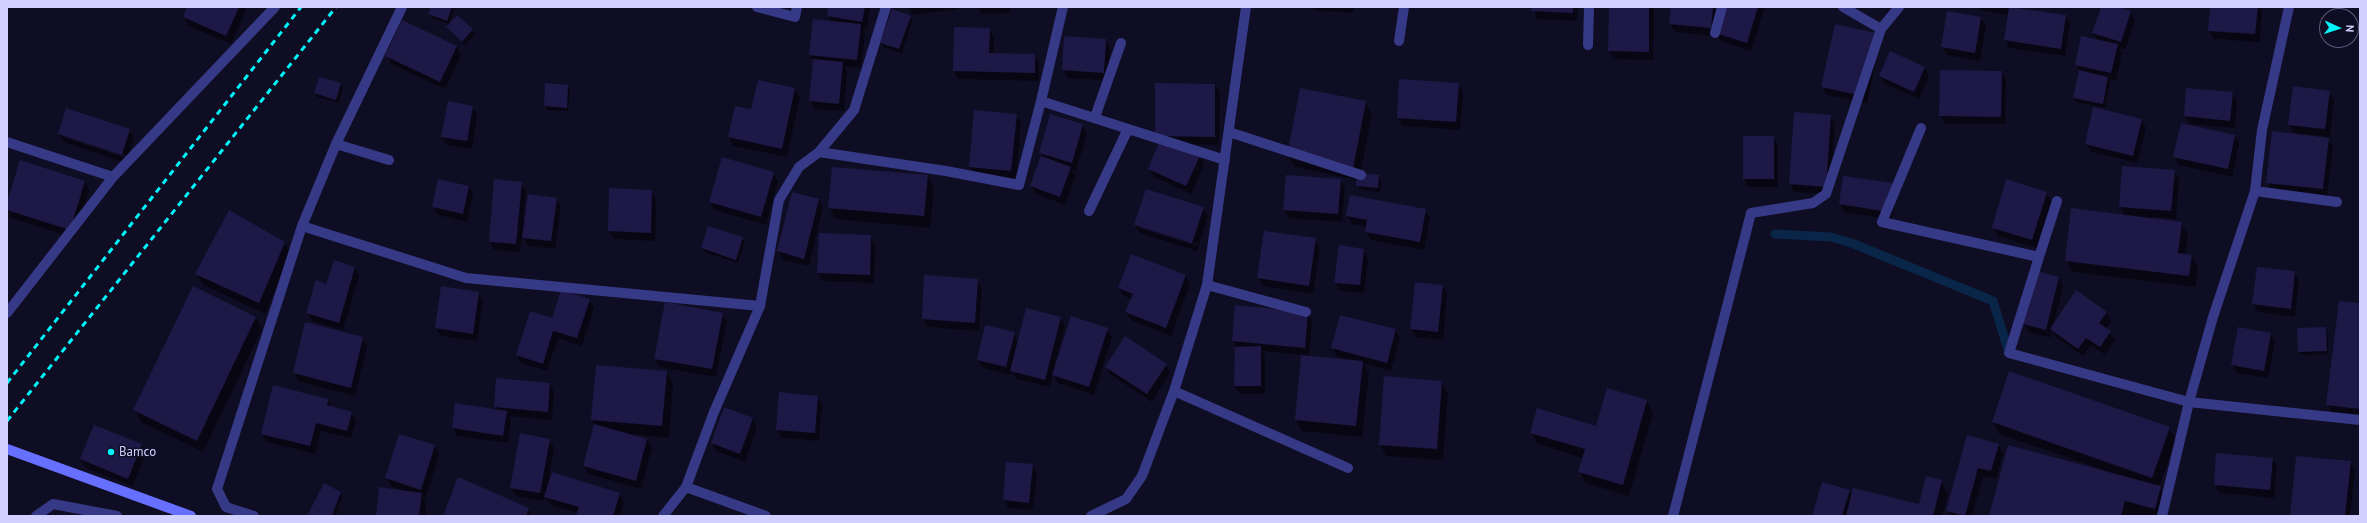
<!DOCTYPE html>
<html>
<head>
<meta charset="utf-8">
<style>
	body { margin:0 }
	#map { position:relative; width:2367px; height:523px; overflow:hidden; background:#0f0d24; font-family:"PT Sans",sans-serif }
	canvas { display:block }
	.frame { position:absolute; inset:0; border:8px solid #d2d0ff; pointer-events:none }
	.north { position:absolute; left:2319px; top:8px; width:40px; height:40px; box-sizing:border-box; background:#0f0d24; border:1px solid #5d5b7c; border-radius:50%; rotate:93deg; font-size:11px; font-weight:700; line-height:16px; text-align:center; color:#d2d0ff }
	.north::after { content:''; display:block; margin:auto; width:14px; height:18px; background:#00f5fb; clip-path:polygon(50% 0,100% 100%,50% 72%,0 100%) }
</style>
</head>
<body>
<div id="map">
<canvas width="2367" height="523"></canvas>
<div class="frame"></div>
<div class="north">N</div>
</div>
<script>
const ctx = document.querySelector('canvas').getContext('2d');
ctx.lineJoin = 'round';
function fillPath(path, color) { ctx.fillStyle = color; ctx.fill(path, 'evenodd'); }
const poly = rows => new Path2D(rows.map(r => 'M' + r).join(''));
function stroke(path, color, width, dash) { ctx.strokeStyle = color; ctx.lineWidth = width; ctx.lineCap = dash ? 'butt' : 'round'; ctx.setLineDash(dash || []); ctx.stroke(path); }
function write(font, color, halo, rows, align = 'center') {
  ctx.font = font + ' "PT Sans",sans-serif'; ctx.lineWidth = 3; ctx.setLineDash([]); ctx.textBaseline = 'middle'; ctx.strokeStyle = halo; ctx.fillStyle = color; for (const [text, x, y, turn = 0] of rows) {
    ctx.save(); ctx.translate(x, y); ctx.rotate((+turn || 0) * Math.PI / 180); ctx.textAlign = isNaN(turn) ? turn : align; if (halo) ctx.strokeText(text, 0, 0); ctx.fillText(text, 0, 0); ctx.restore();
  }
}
fillPath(poly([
	[188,7,247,7,231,44,188,26,184,17],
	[432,7,455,7,449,24,432,18,429,14],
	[829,7,870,7,867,30,863,29,865,33,861,68,844,66,847,71,844,111,815,109,810,101,814,61,810,55,831,22,828,15],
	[908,7,958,7,958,9,913,15],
	[978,7,1010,7,1010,13,982,14],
	[1313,7,1354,7,1353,13,1315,10],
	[1533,7,1578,7,1577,21,1537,19],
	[1610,7,1654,7,1653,60,1614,59,1609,51],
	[1672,7,1765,7,1751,51,1721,41,1716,33,1715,36,1675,32,1670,24],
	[1978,7,2011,7,2065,16,2070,24,2065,56,2009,48,2005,40,2008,15,1980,10],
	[2102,7,2116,7,2130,12,2135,20,2125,50,2119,48,2122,53,2116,81,2109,79,2110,82,2105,108,2076,102,2074,98,2080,72,2076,65,2097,40,2093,33],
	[2211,7,2260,7,2262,10,2260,42,2214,39,2209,30],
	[910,17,912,21,902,53,883,47,881,43],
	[1981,18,1986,26,1980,61,1947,55,1942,47],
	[447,28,472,30,475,34,465,45],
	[989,29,994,37,994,54,1034,55,1039,63,1039,81,958,79,954,71],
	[1106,40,1110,48,1108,81,1068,78,1063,69],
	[1880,42,1867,103,1827,95,1823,87],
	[456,46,461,55,445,89,391,64,387,56],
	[1924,67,1929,76,1919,99,1885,84,1880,76],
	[2001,72,2006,80,2005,124,1945,124,1940,115],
	[759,82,795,89,800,98,787,157,733,146,729,137,735,107,752,111],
	[340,84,343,88,339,103,317,97,315,93],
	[1458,84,1463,92,1460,130,1402,126,1398,118],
	[1215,85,1220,93,1219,145,1172,144,1199,156,1204,165,1191,194,1154,177,1149,169,1160,143],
	[567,86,570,90,568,111,547,110,545,106],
	[2329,92,2334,100,2330,137,2294,133,2289,124],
	[2232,93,2237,101,2235,128,2190,124,2185,116],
	[1365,102,1372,114,1360,175,1379,176,1381,180,1380,192,1359,189,1358,180,1295,167,1288,156],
	[473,107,477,115,472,149,447,145,442,137],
	[1016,115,1021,123,1016,179,974,175,970,167],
	[1830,116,1835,124,1830,194,1794,192,1790,184],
	[2141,120,2146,128,2137,163,2091,152,2086,144],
	[1083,125,1087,133,1076,171,1071,169,1076,176,1065,205,1036,194,1031,186,1042,156,1040,153],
	[129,130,134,138,126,163,64,142,59,134],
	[64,135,127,156,126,158,64,137],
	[2235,136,2239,144,2232,177,2179,165,2174,157],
	[1773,137,1778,146,1778,187,1748,187,1744,179],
	[2327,137,2333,147,2327,197,2272,191,2267,182],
	[7,158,9,162,7,169],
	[2174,171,2179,179,2176,219,2152,217,2152,219,2181,223,2188,234,2185,255,2192,256,2198,267,2196,287,2073,272,2066,260,2125,216,2120,207],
	[773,173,778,181,766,225,715,210,710,202],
	[928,176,934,188,930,228,836,219,829,207],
	[1340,180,1345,188,1342,222,1288,218,1284,210],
	[85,181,89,190,74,238,11,218,7,211,7,206],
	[521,183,526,191,523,222,556,199,561,207,555,249,528,246,522,236,520,252,494,250,490,242],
	[469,186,473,195,467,222,438,215,433,207],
	[651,191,656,199,655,241,614,239,609,231],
	[1897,193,1892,220,1844,212,1840,204],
	[2046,193,2051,201,2037,248,1998,236,1993,228],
	[819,200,823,208,809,266,783,260,778,251],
	[1203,208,1208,216,1197,251,1140,233,1135,225],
	[1140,226,1197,244,1197,246,1140,228],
	[1425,210,1430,218,1424,250,1371,240,1366,232,1367,227,1352,224,1347,216],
	[820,234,870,236,875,244,874,283,823,281,818,273],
	[742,238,745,242,738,263,704,252,702,248],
	[1315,239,1320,248,1313,294,1263,286,1258,278],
	[284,242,291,254,265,314,203,285,196,274],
	[1363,250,1368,258,1364,293,1340,291,1335,282],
	[355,268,359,276,343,330,312,321,307,313,327,285],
	[2294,272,2299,280,2295,317,2258,312,2253,304],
	[1186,276,1190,284,1171,336,1131,320,1126,312,1131,299,1124,296,1119,288],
	[2059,278,2063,286,2054,324,2106,312,2111,321,2106,329,2115,340,2105,355,2091,345,2083,356,2056,337,2052,331,2050,338,2029,332,2024,324],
	[977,280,982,288,979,331,927,327,923,319],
	[1443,286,1447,294,1443,340,1416,337,1411,329],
	[193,288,256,318,262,329,203,452,141,422,135,410],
	[478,293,483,301,477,341,441,336,436,328],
	[589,300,594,308,582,346,558,338,547,371,521,363,517,355,552,319],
	[2360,304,2360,419,2334,416,2327,404],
	[1308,313,1312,322,1309,357,1347,360,1337,356,1332,348,1395,330,1400,338,1391,371,1363,363,1369,373,1362,437,1302,431,1296,420,1302,355,1262,351,1265,356,1265,394,1240,394,1235,386,1237,348,1233,340],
	[722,314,727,322,716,377,660,367,655,359],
	[1060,318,1065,326,1055,364,1107,329,1112,337,1094,395,1058,383,1053,374,1050,387,1016,379,1011,371,1011,375,983,368,978,360,1014,333,1018,341],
	[306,324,362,338,367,346,355,396,299,382,294,373],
	[2326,328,2328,332,2328,354,2301,355,2299,351],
	[2270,333,2275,342,2268,378,2237,373,2232,364],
	[1166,364,1170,373,1152,402,1111,375,1106,367],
	[667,372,673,384,669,438,630,434,647,440,652,448,641,489,588,474,584,466,595,425,592,420],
	[1441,382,1448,393,1443,460,1386,456,1380,444],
	[550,384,554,392,552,420,509,416,511,420,508,443,457,436,453,428,497,410,495,407],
	[817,397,822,405,819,441,781,438,777,429],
	[328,400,332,407,351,412,356,421,351,438,321,431,315,454,267,442,262,434],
	[1647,401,1653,413,1629,496,1586,483,1579,471,1583,458,1538,444,1531,433,1597,427],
	[753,419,757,427,745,462,716,451,712,443],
	[1993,422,2169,428,2176,439,2159,487,2168,501,2164,516,1990,516,2104,470,1999,434],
	[1967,436,1998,445,2003,453,1996,479,1983,476,1972,516,1950,516,1947,511],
	[549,439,554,448,547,488,619,494,624,502,620,516,577,516,578,513,550,505,545,496,544,501,516,496,511,488],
	[141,445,146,453,133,486,86,468,81,459],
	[434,446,439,454,426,497,423,497,426,502,425,516,378,516,403,491,391,486,386,478],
	[2217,454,2273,459,2277,467,2274,498,2219,493,2215,485],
	[2350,462,2355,471,2350,516,2291,516],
	[1032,465,1037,473,1033,510,1008,508,1004,500],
	[1941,481,1948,493,1942,516,1813,516,1850,491,1852,496,1920,505],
	[340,493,342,497,336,516,308,516],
	[528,509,532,516,445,516]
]), '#0007');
stroke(poly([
	[1775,234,1831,237,1854,244,1993,301,2009,353]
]), '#092547', 9);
fillPath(poly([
	[187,7,239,7,226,36,183,17],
	[431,7,452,7,447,21,428,14],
	[828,7,865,7,862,22,827,16],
	[1532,7,1573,7,1573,13,1531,11],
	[1609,7,1649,7,1649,52,1608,51],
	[1671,7,1713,7,1711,28,1669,24],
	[1723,7,1758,7,1747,43,1715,33],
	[2009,7,2066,15,2061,49,2004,40],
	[2101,7,2119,7,2131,11,2121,42,2092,33],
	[2210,7,2258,7,2255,34,2208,31],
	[892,9,911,16,899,49,880,43],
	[1947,11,1981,17,1975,53,1941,47],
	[457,15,473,29,462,42,446,27],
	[813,19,861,24,857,60,809,55],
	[402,20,457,46,440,82,385,56],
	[1835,24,1876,33,1863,96,1821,87],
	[954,27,990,28,989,53,1035,54,1035,73,953,71],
	[1064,36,1106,39,1104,73,1062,70],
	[2081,36,2118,44,2111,73,2075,65],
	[1890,51,1925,67,1914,92,1879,76],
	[813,59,843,62,839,104,809,101],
	[1940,70,2002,71,2001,117,1939,116],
	[2079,70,2108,77,2103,104,2073,98],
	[319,77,341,83,336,100,314,93],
	[1399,79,1459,83,1456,122,1397,118],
	[758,80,795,88,782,149,728,137,735,106,751,109],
	[545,83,568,85,567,108,544,106],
	[1155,83,1215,84,1215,137,1155,136],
	[2293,86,2330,91,2325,129,2288,125],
	[1300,88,1366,101,1353,169,1287,156],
	[2186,88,2233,92,2230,121,2184,116],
	[448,101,473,106,467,141,441,137],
	[2093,107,2142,119,2133,156,2085,144],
	[66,108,130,129,122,155,58,134],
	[974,110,1017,114,1011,171,969,167],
	[1794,112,1831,115,1826,187,1789,184],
	[1050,114,1083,124,1072,163,1039,153],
	[2181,123,2235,135,2228,169,2173,157],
	[2272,131,2329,138,2323,189,2266,183],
	[1743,136,1774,136,1774,179,1743,179],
	[1161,138,1200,156,1186,186,1148,169],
	[1041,156,1071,167,1060,197,1030,186],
	[722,157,774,172,761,217,709,202],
	[20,160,85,181,70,230,7,210,7,202],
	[2122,166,2175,170,2171,211,2119,207],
	[832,167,928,175,924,216,828,208],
	[1357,173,1379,175,1378,188,1356,186],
	[1286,175,1341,179,1338,214,1283,210],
	[1843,176,1893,183,1888,212,1839,204],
	[438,179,469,186,463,214,432,207],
	[494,179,522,182,516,244,489,242],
	[2006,179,2047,192,2032,240,1992,228],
	[609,188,652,190,651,233,608,231],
	[1146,189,1204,207,1192,243,1134,225],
	[792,192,819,199,804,259,777,251],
	[528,194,557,198,551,241,522,238],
	[1350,195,1426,209,1420,242,1365,232,1367,220,1346,216],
	[2071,208,2182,222,2178,253,2192,255,2189,276,2065,261],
	[229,210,285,242,259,303,195,274],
	[708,226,743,237,736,260,701,248],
	[1264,231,1316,238,1309,286,1257,278],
	[819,233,871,235,870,275,817,273],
	[1339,245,1364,249,1360,285,1334,283],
	[1131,254,1186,275,1166,328,1125,312,1133,294,1118,288],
	[334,260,355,267,339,323,306,313,316,280,326,284],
	[2257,267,2295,271,2291,309,2252,304],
	[2037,271,2059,277,2046,330,2023,324],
	[924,275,978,279,975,323,922,319],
	[1415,282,1443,285,1438,332,1410,329],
	[193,286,256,317,197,441,133,410],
	[441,286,479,292,473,334,435,328],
	[561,290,590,299,577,338,553,331,543,364,516,355,530,311,552,318],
	[2076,290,2107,312,2099,323,2111,331,2100,347,2086,338,2078,349,2050,329],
	[2339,301,2360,303,2360,409,2326,405],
	[665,302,723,313,712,369,654,359],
	[1235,305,1308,312,1305,348,1232,341],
	[1026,308,1061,317,1045,380,1010,371],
	[1340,315,1396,329,1387,363,1331,348],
	[1071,316,1108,328,1089,387,1052,375],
	[305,322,363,337,351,388,293,373],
	[985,325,1015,332,1006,367,977,360],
	[2238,327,2271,333,2264,371,2231,365],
	[2326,327,2327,351,2298,352,2297,328],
	[1125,336,1167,364,1147,394,1105,367],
	[1261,346,1261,386,1234,386,1235,347],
	[1301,355,1363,361,1356,426,1295,420],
	[596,365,667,371,662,426,591,420],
	[2009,371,2170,427,2152,478,1992,422],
	[1384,376,1442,381,1437,449,1379,445],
	[496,378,550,383,548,412,494,407],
	[273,385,328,399,327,405,352,412,347,431,316,423,310,446,261,434],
	[1607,388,1647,400,1623,485,1578,472,1585,449,1530,433,1537,408,1596,426],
	[779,392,818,396,815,433,776,430],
	[455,403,507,411,503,436,452,428],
	[724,407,753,418,740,454,711,443],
	[594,424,647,439,636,481,583,466],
	[94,425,142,444,128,479,80,459],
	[520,433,550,439,540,493,510,488],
	[399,434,435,445,421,490,385,478],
	[1967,435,1999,444,1991,471,1978,468,1965,516,1946,511],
	[2008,445,2161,486,2155,509,2125,501,2121,516,1989,516],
	[2216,453,2273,458,2270,490,2214,485],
	[2296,456,2351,461,2345,516,2290,516],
	[1006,462,1033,464,1029,503,1003,500],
	[552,472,620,493,613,516,576,516,579,507,544,497],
	[1926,476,1942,480,1933,516,1846,516,1853,488,1919,504],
	[458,477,529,508,526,516,443,516],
	[1822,482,1850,490,1842,516,1812,516],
	[324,483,341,492,332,516,307,516],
	[379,487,422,493,419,516,376,515]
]), '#1e1846');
stroke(poly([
	[757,7,795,17,797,7],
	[1063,7,1041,101,1225,160],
	[1843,7,1881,29],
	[1715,33,1722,7],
	[1399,41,1404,7],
	[1588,45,1589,7],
	[1095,117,1121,43],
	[1921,128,1882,222,2039,257,2009,353,2189,402,2360,420],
	[1229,132,1361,175],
	[7,142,113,177],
	[336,144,302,226,466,278,760,306],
	[819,152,946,171,1019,185,1041,101],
	[389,160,336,144,402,7],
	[2255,191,2337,202],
	[1089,211,1128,129],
	[2039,257,2057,201],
	[1207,285,1306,312],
	[7,313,113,177,275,7],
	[1174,391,1348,468],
	[686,487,766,516],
	[36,516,53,504,117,516],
	[254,516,226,507,217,489,302,226],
	[663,516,686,487,714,412,760,306,779,200,799,167,819,152,854,110,886,7],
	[1091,516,1126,499,1142,476,1174,391,1207,285,1246,7],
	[1673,516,1751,213,1813,203,1826,194,1881,29,1899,7],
	[2162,516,2189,402,2213,317,2255,191,2262,130,2289,7]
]), '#363985', 10);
stroke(poly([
	[7,449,191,516]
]), '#676fff', 10);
stroke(poly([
	[7,383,301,7],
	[7,421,336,7]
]), '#00f5fb', 3, [6, 5]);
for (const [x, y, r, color] of [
	[111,452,4,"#00f5fb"]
]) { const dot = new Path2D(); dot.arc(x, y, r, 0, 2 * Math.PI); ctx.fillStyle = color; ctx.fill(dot); stroke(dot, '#0f0d24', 1.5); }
write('13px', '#d2d0ff', '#0f0d24', [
	["Bamco",119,452]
], 'left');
</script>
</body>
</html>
